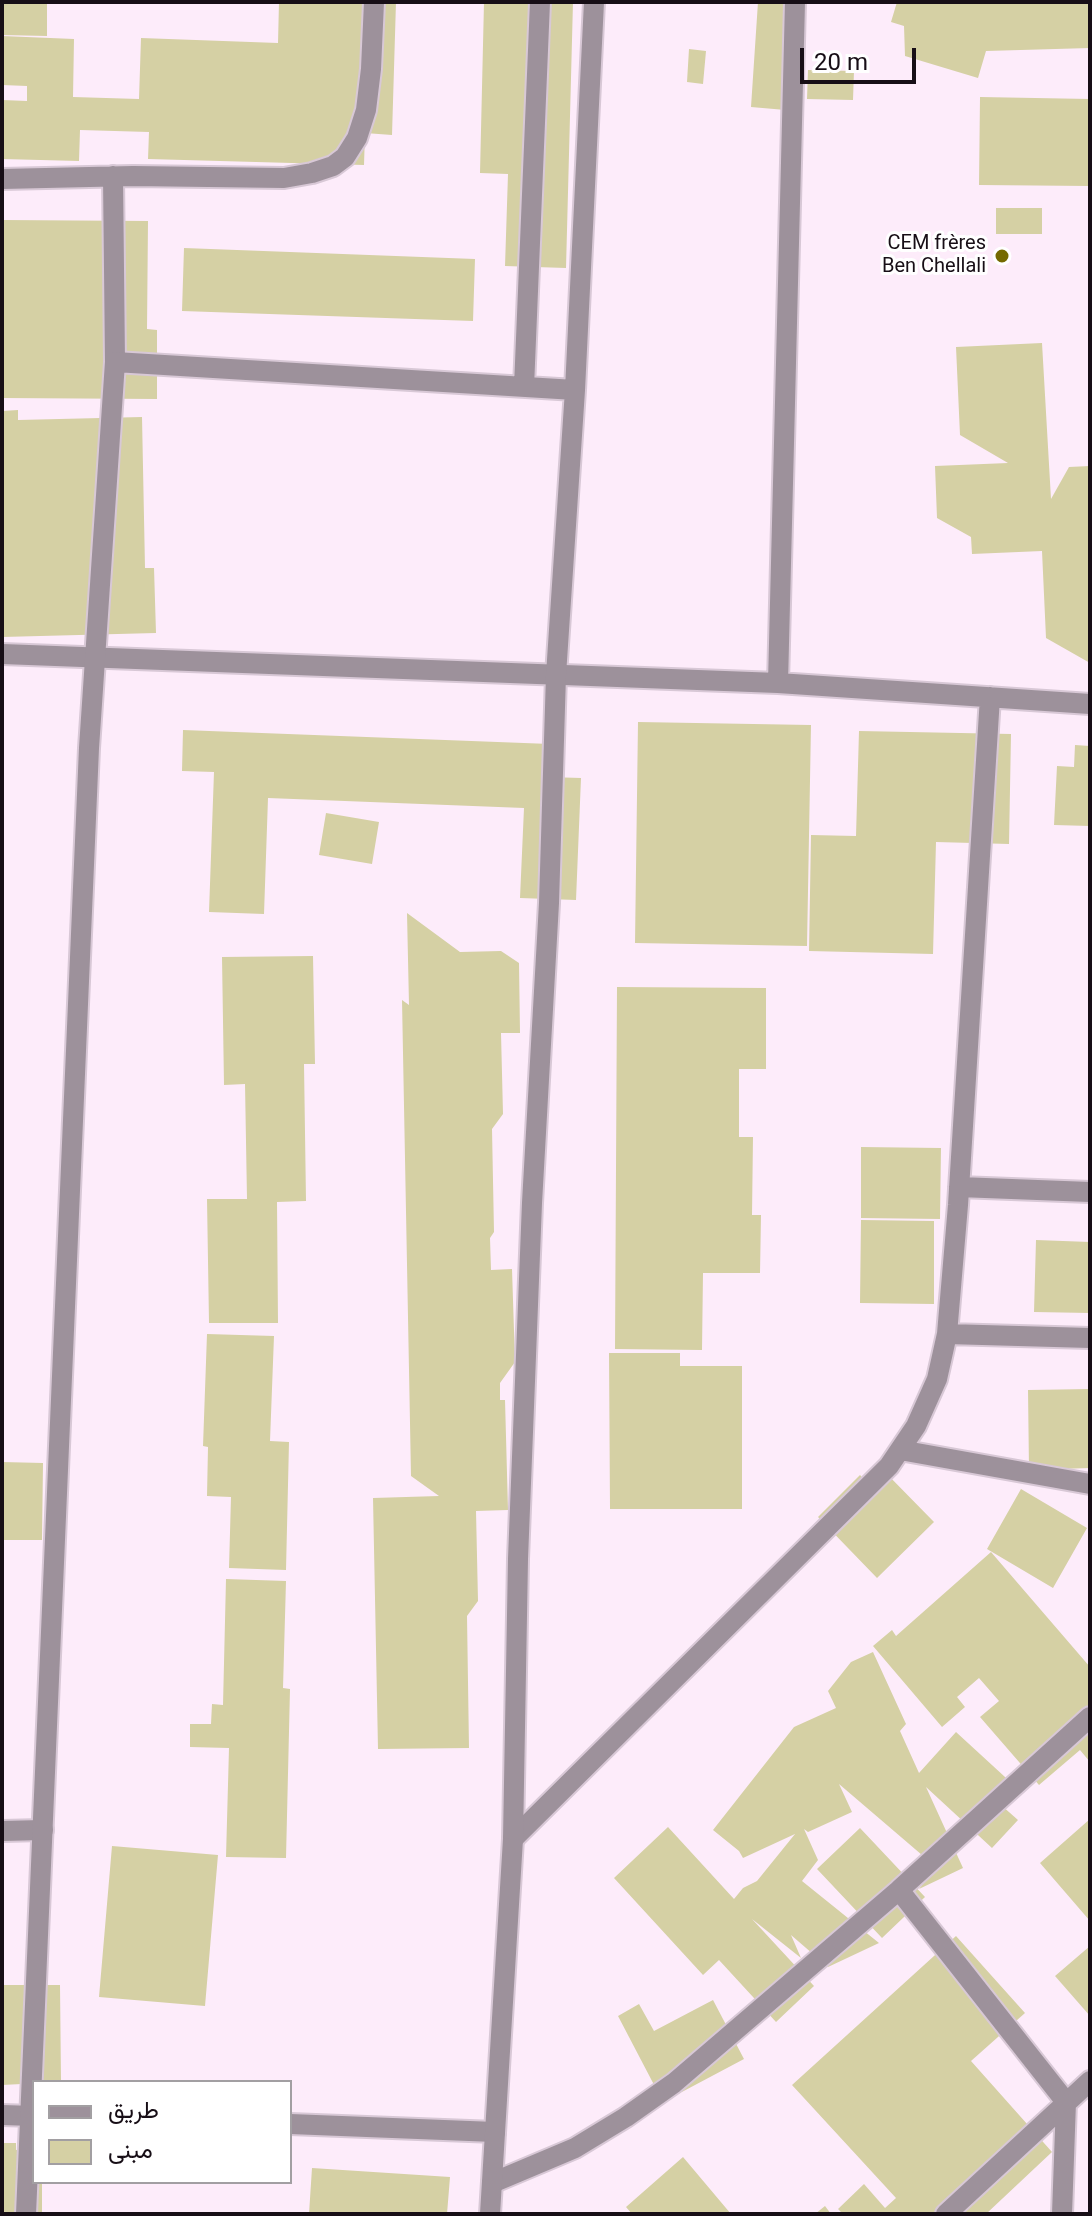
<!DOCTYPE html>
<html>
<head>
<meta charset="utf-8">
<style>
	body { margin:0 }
	#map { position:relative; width:1092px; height:2216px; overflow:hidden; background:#fdecfa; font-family:Roboto,Vazirmatn,sans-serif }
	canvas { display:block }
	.frame { position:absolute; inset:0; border:4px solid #170e16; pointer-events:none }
	.legend { position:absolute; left:32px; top:2080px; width:260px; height:104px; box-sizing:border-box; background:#fff; border:2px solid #a29fa2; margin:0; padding:10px 14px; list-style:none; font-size:24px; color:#170e16 }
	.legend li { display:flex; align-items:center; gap:16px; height:40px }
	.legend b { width:40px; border:2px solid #a29fa2 }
	.scale { position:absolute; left:800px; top:48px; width:116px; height:36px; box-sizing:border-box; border:4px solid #170e16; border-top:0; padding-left:10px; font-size:24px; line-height:28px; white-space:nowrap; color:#170e16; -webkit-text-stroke:6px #fff; paint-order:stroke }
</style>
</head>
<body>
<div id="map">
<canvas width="1092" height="2216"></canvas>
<div class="frame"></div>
<ul class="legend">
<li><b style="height:10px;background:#9d919b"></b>طريق</li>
<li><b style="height:22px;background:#d5d0a4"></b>مبنى</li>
</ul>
<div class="scale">20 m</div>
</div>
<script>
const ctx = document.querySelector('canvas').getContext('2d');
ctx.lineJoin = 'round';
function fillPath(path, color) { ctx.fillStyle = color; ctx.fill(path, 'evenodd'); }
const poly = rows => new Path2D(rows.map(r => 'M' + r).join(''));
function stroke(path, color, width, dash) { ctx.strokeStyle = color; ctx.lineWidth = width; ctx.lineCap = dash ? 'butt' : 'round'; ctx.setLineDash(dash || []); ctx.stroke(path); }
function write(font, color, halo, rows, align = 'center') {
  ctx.font = font + ' Roboto,sans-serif'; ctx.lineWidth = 6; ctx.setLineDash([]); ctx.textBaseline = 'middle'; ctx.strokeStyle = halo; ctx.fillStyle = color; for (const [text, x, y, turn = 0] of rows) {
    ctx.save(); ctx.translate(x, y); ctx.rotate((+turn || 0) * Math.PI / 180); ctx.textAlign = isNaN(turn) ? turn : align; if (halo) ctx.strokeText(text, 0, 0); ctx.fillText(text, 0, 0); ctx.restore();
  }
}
fillPath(poly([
	[2,2,47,2,47,36,2,35],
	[279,2,396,2,392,135,365,133,364,165,148,159,149,132,80,130,79,161,2,159,2,100,27,101,27,86,2,85,2,36,74,39,73,97,139,99,141,38,278,43],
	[484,2,573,2,566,268,505,266,508,174,480,173],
	[758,2,805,2,797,111,751,107],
	[897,2,1090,2,1090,48,986,51,978,78,905,56,904,26,891,22],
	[689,49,706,51,703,84,687,82],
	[808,70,854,71,853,100,807,99],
	[980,97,1090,99,1090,186,979,185],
	[996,208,1042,208,1042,234,996,234],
	[2,220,148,221,147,329,157,330,157,399,2,398],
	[184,248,475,259,473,321,182,311],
	[1042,343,1051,499,1069,467,1090,466,1090,663,1046,638,1042,551,972,554,971,537,937,518,935,466,1008,463,960,435,956,347],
	[18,410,18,420,142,417,145,568,154,568,156,633,2,637,2,411],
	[638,722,811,725,807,946,635,943],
	[183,730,550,744,548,777,581,778,576,900,520,898,524,808,268,798,264,914,209,912,214,772,182,771],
	[859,731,1011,734,1009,844,936,842,933,954,809,951,811,835,856,836],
	[1075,745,1090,746,1090,826,1054,825,1057,766,1074,767],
	[326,813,379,822,372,864,319,855],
	[407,913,460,952,501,951,519,963,520,1033,501,1033,503,1114,492,1129,494,1232,490,1238,491,1270,512,1269,515,1362,500,1383,500,1400,505,1400,508,1510,476,1511,478,1601,467,1616,469,1748,378,1749,373,1498,439,1496,411,1476,402,1000,409,1005],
	[313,956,315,1064,304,1064,306,1201,277,1202,278,1323,209,1323,207,1199,247,1199,245,1084,224,1085,222,957],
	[617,987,766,988,766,1069,739,1069,739,1137,753,1137,752,1215,761,1215,760,1273,703,1273,702,1350,615,1349],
	[861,1147,941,1148,940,1219,861,1218],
	[861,1220,934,1221,934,1304,860,1303],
	[1036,1240,1090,1242,1090,1313,1034,1312],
	[207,1334,274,1336,270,1441,289,1442,286,1570,229,1568,231,1497,207,1496,208,1447,203,1446],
	[609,1353,680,1353,680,1366,742,1366,742,1509,610,1509],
	[1090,1389,1090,1468,1029,1470,1028,1390],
	[2,1462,43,1463,42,1540,2,1540],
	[884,1471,934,1522,877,1578,818,1517,860,1475,870,1486],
	[1021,1489,1087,1528,1053,1588,987,1549],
	[991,1552,1090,1667,1090,1762,1080,1750,1039,1785,980,1717,999,1701,979,1678,957,1697,965,1707,942,1727,873,1646,892,1630,896,1636],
	[226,1579,286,1581,283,1688,290,1689,286,1858,226,1857,229,1748,190,1747,190,1724,211,1724,212,1704,223,1705],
	[873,1652,906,1724,900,1731,919,1773,956,1732,1017,1788,1001,1805,1018,1820,992,1848,926,1787,963,1868,919,1889,936,1867,839,1784,852,1812,808,1832,804,1829,818,1860,802,1881,879,1943,828,1967,791,1935,801,1958,752,1919,814,1986,776,2022,719,1960,703,1975,614,1878,668,1827,734,1899,743,1888,757,1881,795,1834,743,1858,739,1851,713,1830,794,1727,836,1708,828,1691,851,1662],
	[1090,1819,1090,1921,1040,1863],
	[860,1828,925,1897,882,1938,817,1869],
	[112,1846,218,1855,205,2006,99,1997],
	[956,1936,1025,2013,971,2061,1052,2152,986,2214,843,2214,838,2209,864,2184,885,2208,896,2198,792,2085],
	[1090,1946,1090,2016,1055,1976],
	[2,1985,60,1985,61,2082,2,2085],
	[713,2000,744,2059,663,2102,618,2016,639,2004,654,2031],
	[2,2143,16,2143,16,2150,34,2150,34,2182,42,2182,42,2214,2,2214],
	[683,2157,731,2214,632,2214,626,2207],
	[312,2168,450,2177,447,2214,309,2214],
	[825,2206,831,2214,815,2214]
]), '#d5d0a4');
const minor = poly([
	[113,176,115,362],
	[2,179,133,176,284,178,312,173,333,166,345,157,357,138,366,110,371,69,374,2],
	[2,654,778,683,1090,704],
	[778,683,795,2],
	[959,1187,1090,1192],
	[947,1334,1090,1338],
	[900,1450,1090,1484],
	[2,1831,43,1830],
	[513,1839,889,1466,916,1426,937,1379,947,1334,958,1205,990,697],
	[899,1890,1066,2102,1062,2214],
	[2,2115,34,2116],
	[290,2124,495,2132],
	[492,2183,575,2148,626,2117,674,2083,899,1890,1090,1717],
	[946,2214,1090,2081]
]);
const tertiary = poly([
	[524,387,540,2],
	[26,2214,89,748,115,362,575,390],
	[490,2214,513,1839,518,1559,532,1203,549,903,556,675,575,390,594,2]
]);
stroke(minor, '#d8c8d6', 24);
stroke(tertiary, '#d8c8d6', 24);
stroke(minor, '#9d919b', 20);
stroke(tertiary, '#9d919b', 20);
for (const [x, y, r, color] of [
	[1002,256,8,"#746900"]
]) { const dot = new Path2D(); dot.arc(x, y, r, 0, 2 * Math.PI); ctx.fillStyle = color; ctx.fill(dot); stroke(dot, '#fff', 3); }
write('20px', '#170e16', '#fff', [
	["CEM frères",986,244],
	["Ben Chellali",986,267]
], 'right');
</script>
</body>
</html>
